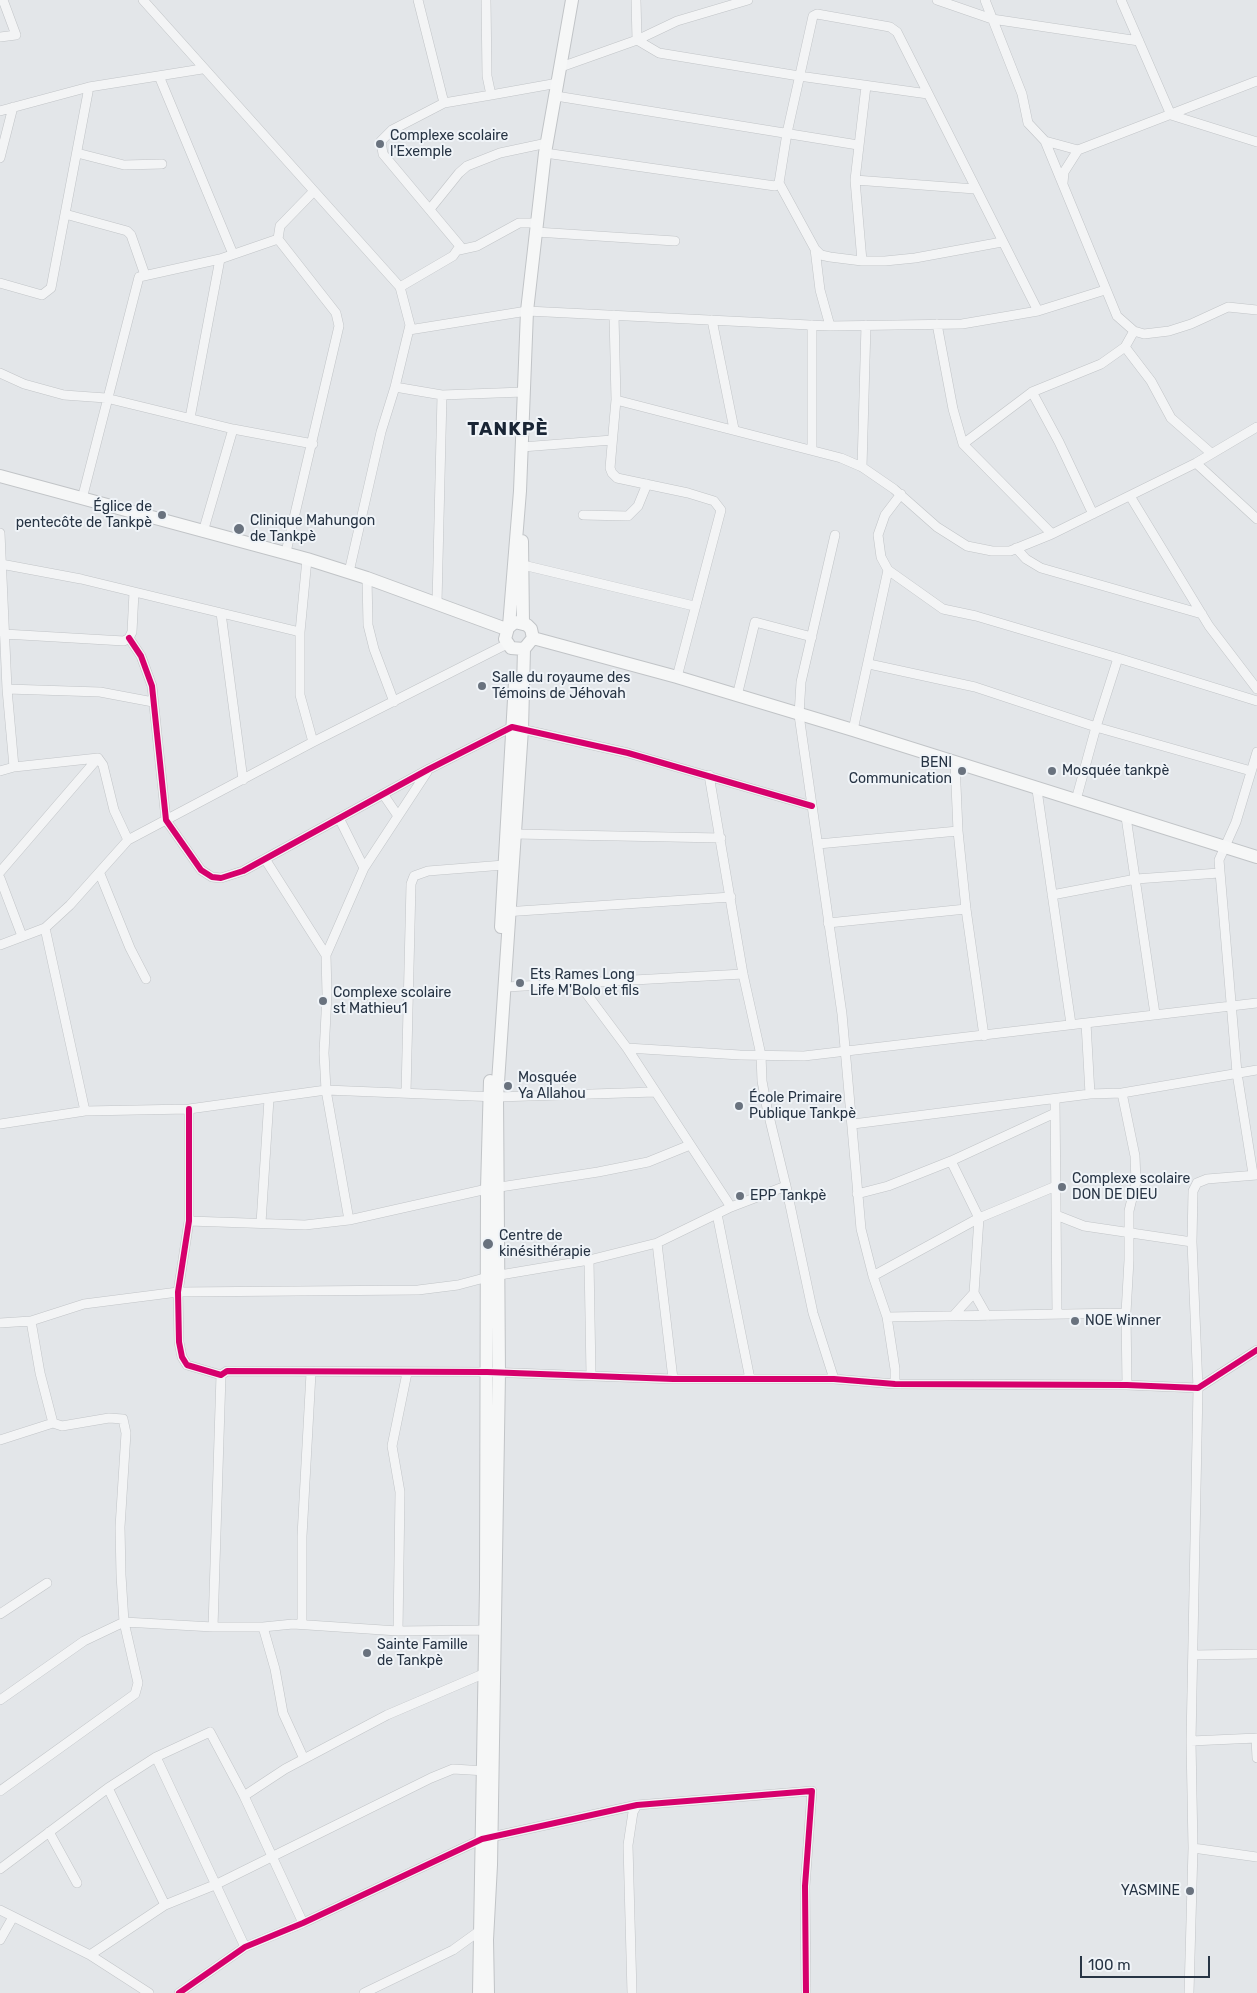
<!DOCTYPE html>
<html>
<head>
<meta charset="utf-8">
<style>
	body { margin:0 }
	#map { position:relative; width:1257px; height:1993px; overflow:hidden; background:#e3e6e9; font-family:Rubik,sans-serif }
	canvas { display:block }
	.scale { position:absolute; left:1080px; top:1956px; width:130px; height:22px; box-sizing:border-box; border:2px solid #273444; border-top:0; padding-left:6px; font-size:15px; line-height:18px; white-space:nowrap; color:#273444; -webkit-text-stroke:4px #f0f4f8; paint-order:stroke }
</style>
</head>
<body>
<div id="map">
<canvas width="1257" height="1993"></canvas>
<div class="scale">100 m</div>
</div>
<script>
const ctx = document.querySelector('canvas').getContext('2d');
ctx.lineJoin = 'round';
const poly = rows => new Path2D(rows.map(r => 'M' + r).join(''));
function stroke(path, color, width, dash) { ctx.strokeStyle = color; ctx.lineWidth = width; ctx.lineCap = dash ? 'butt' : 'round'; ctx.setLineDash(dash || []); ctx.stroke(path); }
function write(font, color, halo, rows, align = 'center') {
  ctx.font = font + ' Rubik,sans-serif'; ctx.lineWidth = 4; ctx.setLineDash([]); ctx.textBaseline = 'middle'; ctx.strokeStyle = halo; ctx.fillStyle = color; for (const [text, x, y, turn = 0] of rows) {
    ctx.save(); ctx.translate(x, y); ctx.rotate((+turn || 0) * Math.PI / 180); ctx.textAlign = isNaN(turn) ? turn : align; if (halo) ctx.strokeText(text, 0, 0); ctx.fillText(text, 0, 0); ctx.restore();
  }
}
const street = poly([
	[143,0,400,287,410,325,395,387],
	[418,0,444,103,491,95],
	[486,0,487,76,491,95,558,83],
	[636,0,637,40,659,53,799,76,928,94],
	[937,0,992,19,1139,41],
	[985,0,1022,94,1028,123,1045,141,1117,316,1134,331,1144,334,1169,331,1191,324,1228,307,1257,310],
	[1121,0,1171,115,1257,142],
	[0,37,16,35,3,0],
	[561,67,637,40,677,21,748,0],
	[159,76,233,254],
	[556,96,858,145],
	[0,111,89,87,202,69],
	[1045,141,1078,150,1257,81],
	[77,153,124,165,162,164],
	[545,153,775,186,779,183],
	[0,158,13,107],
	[855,180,975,189],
	[1063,183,1064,172,1078,150],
	[430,209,459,173,467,166,500,153,547,143],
	[65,214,127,231,131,235,145,275],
	[536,232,675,241],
	[278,239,336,313,339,326,286,552],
	[1002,242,915,258,885,261,862,261,830,257,821,255,815,249,779,183,787,133,813,16,817,14,890,27,897,32,1038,311],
	[815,249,820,290,830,326],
	[459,250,477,246,519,223,537,223],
	[862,261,855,180,866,86],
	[0,283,42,295,51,288,89,87],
	[400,287,453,256,460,246,383,154,381,141,392,130,444,103],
	[614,315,616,400,610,468,612,473,617,478,688,493,714,501,721,510,677,677],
	[712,320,734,429],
	[937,324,953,409,963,444,1052,534],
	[409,330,527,311,830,326,962,324,1038,311,1105,290],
	[1125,347,1151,381,1171,418,1211,453],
	[0,373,24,384,64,395,106,398,233,429,313,444],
	[1032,392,1059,442,1093,514],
	[616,400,841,458,862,467,894,489,937,527,967,546,992,551,1010,551,1052,534,1196,463,1257,427],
	[190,418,220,259],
	[963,444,1032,392,1101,364,1125,347,1134,331],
	[522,447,612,440],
	[812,449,812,325],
	[1196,463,1257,519],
	[862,467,866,325],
	[1130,496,1209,626,1257,689],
	[82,499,139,277,220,259,278,239,280,226,314,191],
	[583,515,628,516,638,506,647,484],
	[203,532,233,429],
	[0,533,7,689,14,767],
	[835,535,801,682,799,715,842,1014,861,1229,873,1276],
	[1016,548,1026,559,1041,568,1202,614],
	[307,559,300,632,300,695,313,742],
	[1,564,81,579,300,632],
	[523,565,694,606],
	[888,570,943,609,976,616,1118,658,1257,701],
	[349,572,381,432,395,387,442,395,524,392],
	[367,578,368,625,374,649,394,702],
	[437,603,442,395],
	[221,613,243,780],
	[4,634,124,641,129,638,132,632,134,592],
	[129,638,141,656,152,686,166,820,201,870,212,877,221,878,243,871,429,769,512,727,628,753,812,806],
	[869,664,975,687,1096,727,1251,771],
	[7,689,100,692,153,702],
	[737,696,755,622,812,637],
	[853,730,888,570,881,557,878,535,885,515,901,494],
	[955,762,958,831,966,909,984,1036],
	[0,771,14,767,98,758,103,765,114,810,128,840],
	[709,775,743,974,761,1055,762,1081,767,1108,786,1186,813,1313,834,1379],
	[1037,790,1071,1024],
	[383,794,398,816],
	[1076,800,1096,727,1118,658],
	[1126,817,1155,1014],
	[339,818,364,868],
	[515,834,721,838],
	[818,844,958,831],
	[265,859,326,955],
	[0,872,98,758],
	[100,874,130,948,146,979],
	[0,878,22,936],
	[1052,895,1136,879,1219,873],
	[504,912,731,897],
	[828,923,966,909],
	[45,928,85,1111],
	[0,945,45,928,70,905,128,840,313,742,507,644],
	[580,985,627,1048,731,1207],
	[506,987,743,974],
	[1086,1023,1090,1094],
	[627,1048,740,1055,804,1056,1257,1003],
	[406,1093,411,884,414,876,428,871,504,865],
	[1122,1093,1135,1156,1136,1182,1129,1211,1129,1260,1126,1313,1127,1385],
	[1055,1099,1057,1314],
	[189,1109,189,1221,178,1292,179,1342,182,1357,187,1365,221,1375,227,1371,487,1372,673,1379,834,1379,895,1384,1127,1385,1198,1388,1257,1350],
	[0,1124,85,1111,189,1109,326,1090,497,1097,655,1092],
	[853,1124,1090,1094,1122,1093,1257,1070],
	[951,1161,979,1218,974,1293,987,1316],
	[1253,1174,1237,1073,1219,860,1236,822,1257,752],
	[857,1194,888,1186,951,1161,1055,1113],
	[717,1214,750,1379],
	[1056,1215,1084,1226,1192,1242],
	[349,1220,326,1090,324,1053,327,994,326,955,364,868,427,772],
	[189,1221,305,1225,349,1220,487,1189,598,1172,648,1162,690,1145],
	[261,1223,269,1099],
	[657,1243,673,1379],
	[589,1260,591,1375],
	[954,1315,974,1293],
	[887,1317,1126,1313],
	[31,1321,40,1373,53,1423],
	[0,1323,31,1321,84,1304,178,1292,418,1290,458,1285,488,1277,589,1260,657,1243,731,1207,786,1186],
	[895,1384,895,1369,887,1317,873,1276,979,1218,1056,1186],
	[0,1440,53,1423,62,1426,109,1418,123,1419,126,1433,120,1527,121,1575,124,1622,138,1683,135,1694,0,1791],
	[0,1614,47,1583],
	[302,1624,302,1536,311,1373],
	[213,1627,221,1375],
	[263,1627,275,1669,283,1713,304,1759],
	[398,1631,400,1492,392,1446,407,1373],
	[1194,1655,1257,1654],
	[0,1700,84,1641,124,1622,213,1627,263,1627,293,1624,398,1631,484,1630,490,1633],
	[1256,1738,1257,1758],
	[1191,1741,1257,1738],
	[156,1757,245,1947],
	[108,1788,165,1905],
	[244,1796,285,1769,387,1715,483,1674,488,1673],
	[49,1832,77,1883],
	[1193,1848,1257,1857],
	[0,1869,108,1788,156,1757,210,1732,244,1796,303,1923],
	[0,1910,90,1955,149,1993],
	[0,1940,13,1917],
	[90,1955,165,1905,217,1884,431,1778,453,1769,486,1771],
	[179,1993,245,1947,303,1923,482,1839,637,1805,812,1791,805,1886,806,1993],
	[364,1993,453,1950,478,1932,483,1933],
	[632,1993,628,1845,633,1812,637,1805],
	[1189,1993,1193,1848,1191,1741,1198,1388,1192,1242,1193,1191,1197,1183,1207,1179,1257,1175]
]);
const secondary = poly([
	[0,476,307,559,367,578,506,629],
	[522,541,523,623],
	[509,626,520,491,527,311,545,153,572,0],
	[533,638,677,677,853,730,1257,857],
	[501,927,515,682],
	[479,1993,486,1587,487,1189,490,1081],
	[488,1993,487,1940,491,1865,499,1373,497,1097,522,729,524,649,533,638,531,629,527,625,515,622,508,628,505,639,511,648,524,649]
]);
stroke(street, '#c1c4c7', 10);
stroke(secondary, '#c1c4c7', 14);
stroke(street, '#f3f4f5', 9);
stroke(secondary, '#f6f7f7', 12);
stroke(poly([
	[129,638,141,656,152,686,166,820,201,870,212,877,221,878,243,871,429,769,512,727,628,753,812,806],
	[189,1109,189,1221,178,1292,179,1342,182,1357,187,1365,221,1375,227,1371,487,1372,673,1379,834,1379,895,1384,1127,1385,1198,1388,1257,1350],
	[179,1993,245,1947,303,1923,482,1839,637,1805,812,1791,805,1886,806,1993]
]), '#d6006c', 6);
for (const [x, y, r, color] of [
	[380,144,5,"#69727e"],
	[162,515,5,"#69727e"],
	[239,529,6,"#69727e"],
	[482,686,5,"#69727e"],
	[962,771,5,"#69727e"],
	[1052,771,5,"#69727e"],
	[520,983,5,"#69727e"],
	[323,1001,5,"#69727e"],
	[508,1086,5,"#69727e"],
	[739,1106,5,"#69727e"],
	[1062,1187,5,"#69727e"],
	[740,1196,5,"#69727e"],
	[488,1244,6,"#69727e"],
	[1075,1321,5,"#69727e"],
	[367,1653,5,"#69727e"],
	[1190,1891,5,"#69727e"]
]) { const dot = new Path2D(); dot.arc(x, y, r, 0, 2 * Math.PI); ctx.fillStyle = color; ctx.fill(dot); stroke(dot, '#f0f4f8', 2); }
write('14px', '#273444', '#f0f4f8', [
	["Complexe scolaire",390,136],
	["l'Exemple",390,152],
	["Églice de",152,507,"right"],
	["pentecôte de Tankpè",152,523,"right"],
	["Clinique Mahungon",250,521],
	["de Tankpè",250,537],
	["Salle du royaume des",492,678],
	["Témoins de Jéhovah",492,694],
	["BENI",952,763,"right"],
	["Communication",952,779,"right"],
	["Mosquée tankpè",1062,771],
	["Ets Rames Long",530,975],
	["Life M'Bolo et fils",530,991],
	["Complexe scolaire",333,993],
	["st Mathieu1",333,1009],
	["Mosquée",518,1078],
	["Ya Allahou",518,1094],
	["École Primaire",749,1098],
	["Publique Tankpè",749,1114],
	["Complexe scolaire",1072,1179],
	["DON DE DIEU",1072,1195],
	["EPP Tankpè",750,1196],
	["Centre de",499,1236],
	["kinésithérapie",499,1252],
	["NOE Winner",1085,1321],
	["Sainte Famille",377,1645],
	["de Tankpè",377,1661],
	["YASMINE",1180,1891,"right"]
], 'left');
ctx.letterSpacing = '1px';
write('bold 19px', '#192535', '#f0f4f8', [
	["TANKPÈ",508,430]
]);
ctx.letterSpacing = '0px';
</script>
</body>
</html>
